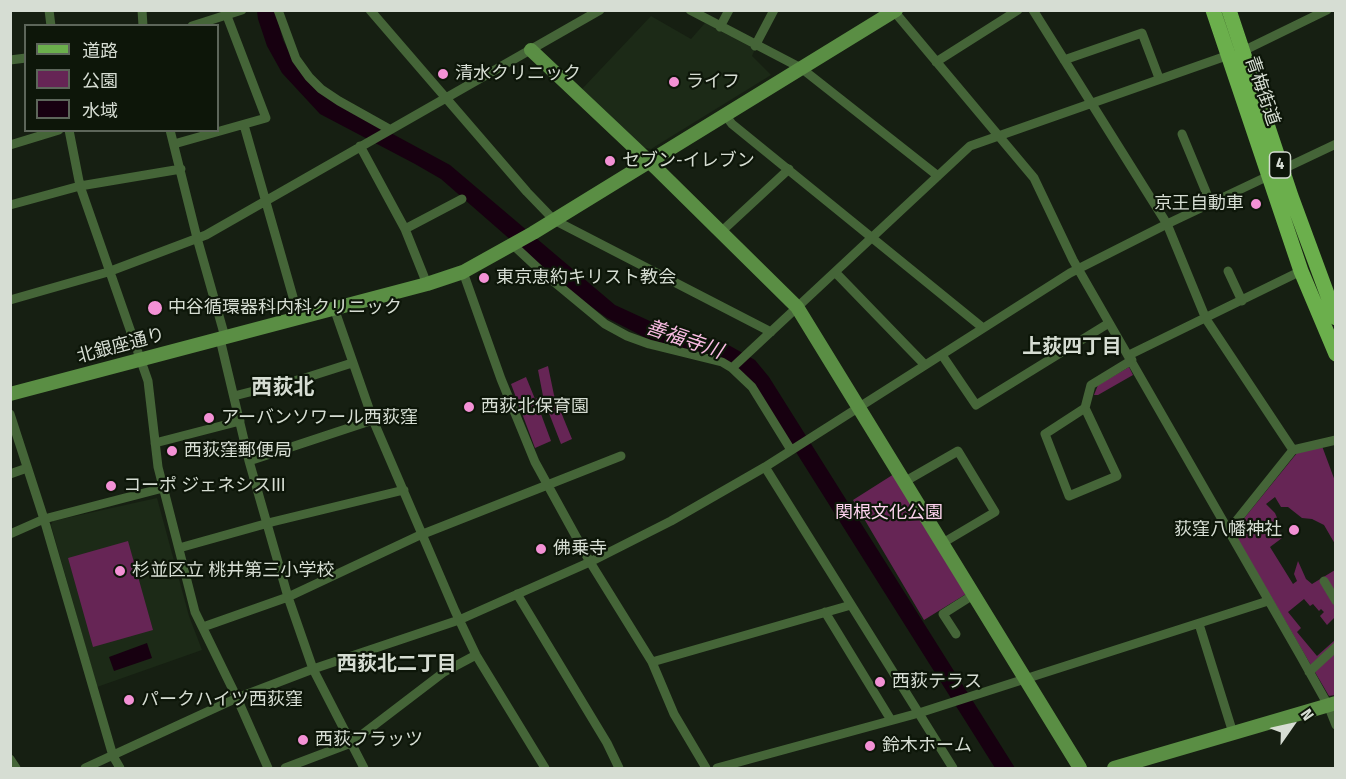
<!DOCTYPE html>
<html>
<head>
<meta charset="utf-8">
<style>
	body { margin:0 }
	#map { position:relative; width:1346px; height:779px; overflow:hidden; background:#161f12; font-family:"Fira Sans Condensed","Noto Sans JP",sans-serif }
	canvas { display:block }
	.frame { position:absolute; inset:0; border:12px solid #d6ddd3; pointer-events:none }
	.legend { position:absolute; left:24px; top:24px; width:195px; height:108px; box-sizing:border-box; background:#0d1609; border:2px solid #5d665a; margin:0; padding:8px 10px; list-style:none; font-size:18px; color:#d6ddd3 }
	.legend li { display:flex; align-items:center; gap:12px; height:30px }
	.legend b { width:30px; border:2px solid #5d665a }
	.north { position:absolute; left:1262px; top:695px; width:60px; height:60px; -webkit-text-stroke:4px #0d1609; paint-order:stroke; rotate:56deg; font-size:16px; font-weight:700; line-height:24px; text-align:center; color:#d6ddd3 }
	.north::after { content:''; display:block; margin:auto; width:21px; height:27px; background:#d6ddd3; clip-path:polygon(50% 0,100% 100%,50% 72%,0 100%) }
</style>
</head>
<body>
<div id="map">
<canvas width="1346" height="779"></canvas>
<div class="frame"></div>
<ul class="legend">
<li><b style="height:8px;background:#6baf4c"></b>道路</li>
<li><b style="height:16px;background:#662555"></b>公園</li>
<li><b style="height:16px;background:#170010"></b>水域</li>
</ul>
<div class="north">N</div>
</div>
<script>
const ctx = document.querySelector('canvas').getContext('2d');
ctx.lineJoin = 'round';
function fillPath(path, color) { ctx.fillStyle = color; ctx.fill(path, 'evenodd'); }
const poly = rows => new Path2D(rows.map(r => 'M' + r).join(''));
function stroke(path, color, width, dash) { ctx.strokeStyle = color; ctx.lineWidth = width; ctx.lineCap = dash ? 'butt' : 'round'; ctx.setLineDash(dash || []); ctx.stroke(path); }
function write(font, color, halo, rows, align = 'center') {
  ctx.font = font + ' "Fira Sans Condensed","Noto Sans JP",sans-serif'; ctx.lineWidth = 4.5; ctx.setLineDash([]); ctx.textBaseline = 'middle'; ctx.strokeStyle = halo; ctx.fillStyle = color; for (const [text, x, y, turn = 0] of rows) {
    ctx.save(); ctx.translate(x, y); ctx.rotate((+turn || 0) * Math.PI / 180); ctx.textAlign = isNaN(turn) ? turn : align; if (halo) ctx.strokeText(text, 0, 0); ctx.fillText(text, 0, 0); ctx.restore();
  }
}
fillPath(poly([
	[651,16,691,39,705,23,755,49,752,56,771,75,651,149,641,147,582,89],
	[157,498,189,616,202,650,97,687,51,525,53,521]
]), '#1c2a17');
fillPath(poly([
	[548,366,554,395,572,439,561,444,545,403,538,406,551,441,535,448,511,384,526,377,535,399,543,396,538,370],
	[1129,367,1133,375,1098,395,1094,395,1098,385],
	[1322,446,1335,481,1335,544,1324,525,1312,519,1302,518,1288,507,1281,507,1275,497,1266,504,1275,513,1278,520,1276,524,1282,535,1282,538,1270,547,1293,584,1297,581,1294,574,1298,561,1306,579,1312,584,1335,570,1335,617,1327,625,1320,616,1324,612,1321,609,1319,611,1313,604,1310,606,1304,599,1288,612,1301,628,1297,632,1317,656,1335,640,1335,695,1329,696,1233,532,1297,453],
	[894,474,966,594,924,620,853,500],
	[128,541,153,630,93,647,68,558]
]), '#662555');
fillPath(poly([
	[257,11,275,11,283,40,294,62,328,99,450,165,615,305,652,322,725,343,755,360,769,377,1015,768,995,768,755,387,718,359,646,338,607,318,568,290,441,179,415,164,320,114,282,73,267,46,258,19],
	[147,643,152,658,114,671,109,657]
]), '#170010');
stroke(poly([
	[49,10,51,26],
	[142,10,143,26],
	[278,10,296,59,309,77,321,89,339,101,389,129],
	[370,10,527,192,554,220,771,332],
	[690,10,801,68,938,176],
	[893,10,1034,178,1073,260,1300,655,1328,705,1336,725],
	[1033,10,1167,224,1206,319,1293,450],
	[192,26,242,10],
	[720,27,729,10],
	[755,46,774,10],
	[1243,51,1327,10],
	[10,60,26,58],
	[1064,60,1142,33,1159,78],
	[936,62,1018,10],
	[725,115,732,124,983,328],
	[244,125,299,318],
	[69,130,80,186,148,381,158,467,195,612,237,698,268,768],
	[170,130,197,238,225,337],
	[1182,134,1211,204],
	[174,144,266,118,227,16],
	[10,145,59,130],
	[360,146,405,229,427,284],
	[10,205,80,186,181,169],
	[405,229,462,199],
	[722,231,789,169],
	[513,245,541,271,605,324,627,336,649,344,722,362,732,368,752,387,791,450],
	[1228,271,1242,301],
	[463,272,501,379,535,462,590,562,652,662,674,714,706,768],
	[835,272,925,365],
	[10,300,108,272,206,235,600,10],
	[334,308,373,420,455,611,476,655,545,768],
	[220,339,249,461,288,597,313,669,364,768],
	[942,355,976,405,1109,323],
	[1129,355,1301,271],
	[732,368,970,146,1229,55],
	[234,396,305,378,352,363],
	[1085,408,1117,476,1069,496,1045,434,1085,408,1091,385,1132,360],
	[10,414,44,519,113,756,120,768],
	[155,443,240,421],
	[249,461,373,420],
	[765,467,953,768],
	[10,474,27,468],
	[904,482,958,451,995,512,941,544],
	[1229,530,1293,450,1336,440],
	[10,534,44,519,163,488],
	[179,548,272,522,404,490],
	[1324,581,1336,601],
	[517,594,607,743,619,768],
	[825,612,891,720],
	[1199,624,1233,733],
	[203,627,288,597,418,536,621,456],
	[956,634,943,614,973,595],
	[652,662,851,605],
	[1309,672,1336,647],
	[10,759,16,768],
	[85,768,237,698,313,669,459,620,590,562,671,521,765,467,1070,273,1167,224,1336,144],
	[285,768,351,743,444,672,476,655],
	[717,768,919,713,1268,601]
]), '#456538', 9);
stroke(poly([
	[531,50,657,169,797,307,1080,768],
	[10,394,427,284,463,272,533,233,896,10],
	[1114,768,1336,703]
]), '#5a8e44', 14);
stroke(poly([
	[1213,10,1301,271,1336,354],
	[1229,10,1291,196,1336,318]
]), '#6baf4c', 15);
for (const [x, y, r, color] of [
	[443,74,6,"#f391d5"],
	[674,82,6,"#f391d5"],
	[610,161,6,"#f391d5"],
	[1256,204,6,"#f391d5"],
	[484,278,6,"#f391d5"],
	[155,308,8,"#f391d5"],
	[469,407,6,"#f391d5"],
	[209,418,6,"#f391d5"],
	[172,451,6,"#f391d5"],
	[111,486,6,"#f391d5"],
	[1294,530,6,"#f391d5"],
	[541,549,6,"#f391d5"],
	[120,571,6,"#f391d5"],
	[880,682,6,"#f391d5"],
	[129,700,6,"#f391d5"],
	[303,740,6,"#f391d5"],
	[870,746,6,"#f391d5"]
]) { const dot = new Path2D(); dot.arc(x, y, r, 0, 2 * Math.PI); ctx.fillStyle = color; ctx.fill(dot); stroke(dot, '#0d1609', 2); }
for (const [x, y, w] of [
	[1280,165,21]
]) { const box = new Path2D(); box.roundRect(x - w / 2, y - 13, w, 26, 4.5); ctx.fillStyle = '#0d1609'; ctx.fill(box); stroke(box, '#d6ddd3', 1.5); }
write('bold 16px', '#d6ddd3', null, [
	["4",1280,165]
]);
write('18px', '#d6ddd3', '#0d1609', [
	["清水クリニック",455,74],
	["ライフ",686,82],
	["セブン-イレブン",622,161],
	["京王自動車",1244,204,"right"],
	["東京恵約キリスト教会",496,278],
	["中谷循環器科内科クリニック",168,308],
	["西荻北保育園",481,407],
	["アーバンソワール西荻窪",221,418],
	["西荻窪郵便局",184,451],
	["コーポ ジェネシスIII",123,486],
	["荻窪八幡神社",1282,530,"right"],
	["佛乗寺",553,549],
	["杉並区立 桃井第三小学校",132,571],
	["西荻テラス",892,682],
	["パークハイツ西荻窪",141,700],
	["西荻フラッツ",315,740],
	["鈴木ホーム",882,746]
], 'left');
write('18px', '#d6ddd3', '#0d1609', [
	["青梅街道",1262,91,71],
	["北銀座通り",121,346,-15]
]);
write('18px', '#fdd3ee', '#0d1609', [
	["関根文化公園",889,513]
]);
write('italic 20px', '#fabce4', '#0d1609', [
	["善福寺川",684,340,19]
]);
write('bold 20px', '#d6ddd3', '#0d1609', [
	["上荻四丁目",1072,347],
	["西荻北二丁目",397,664]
]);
write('bold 21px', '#d6ddd3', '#0d1609', [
	["西荻北",283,388]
]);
</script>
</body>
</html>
